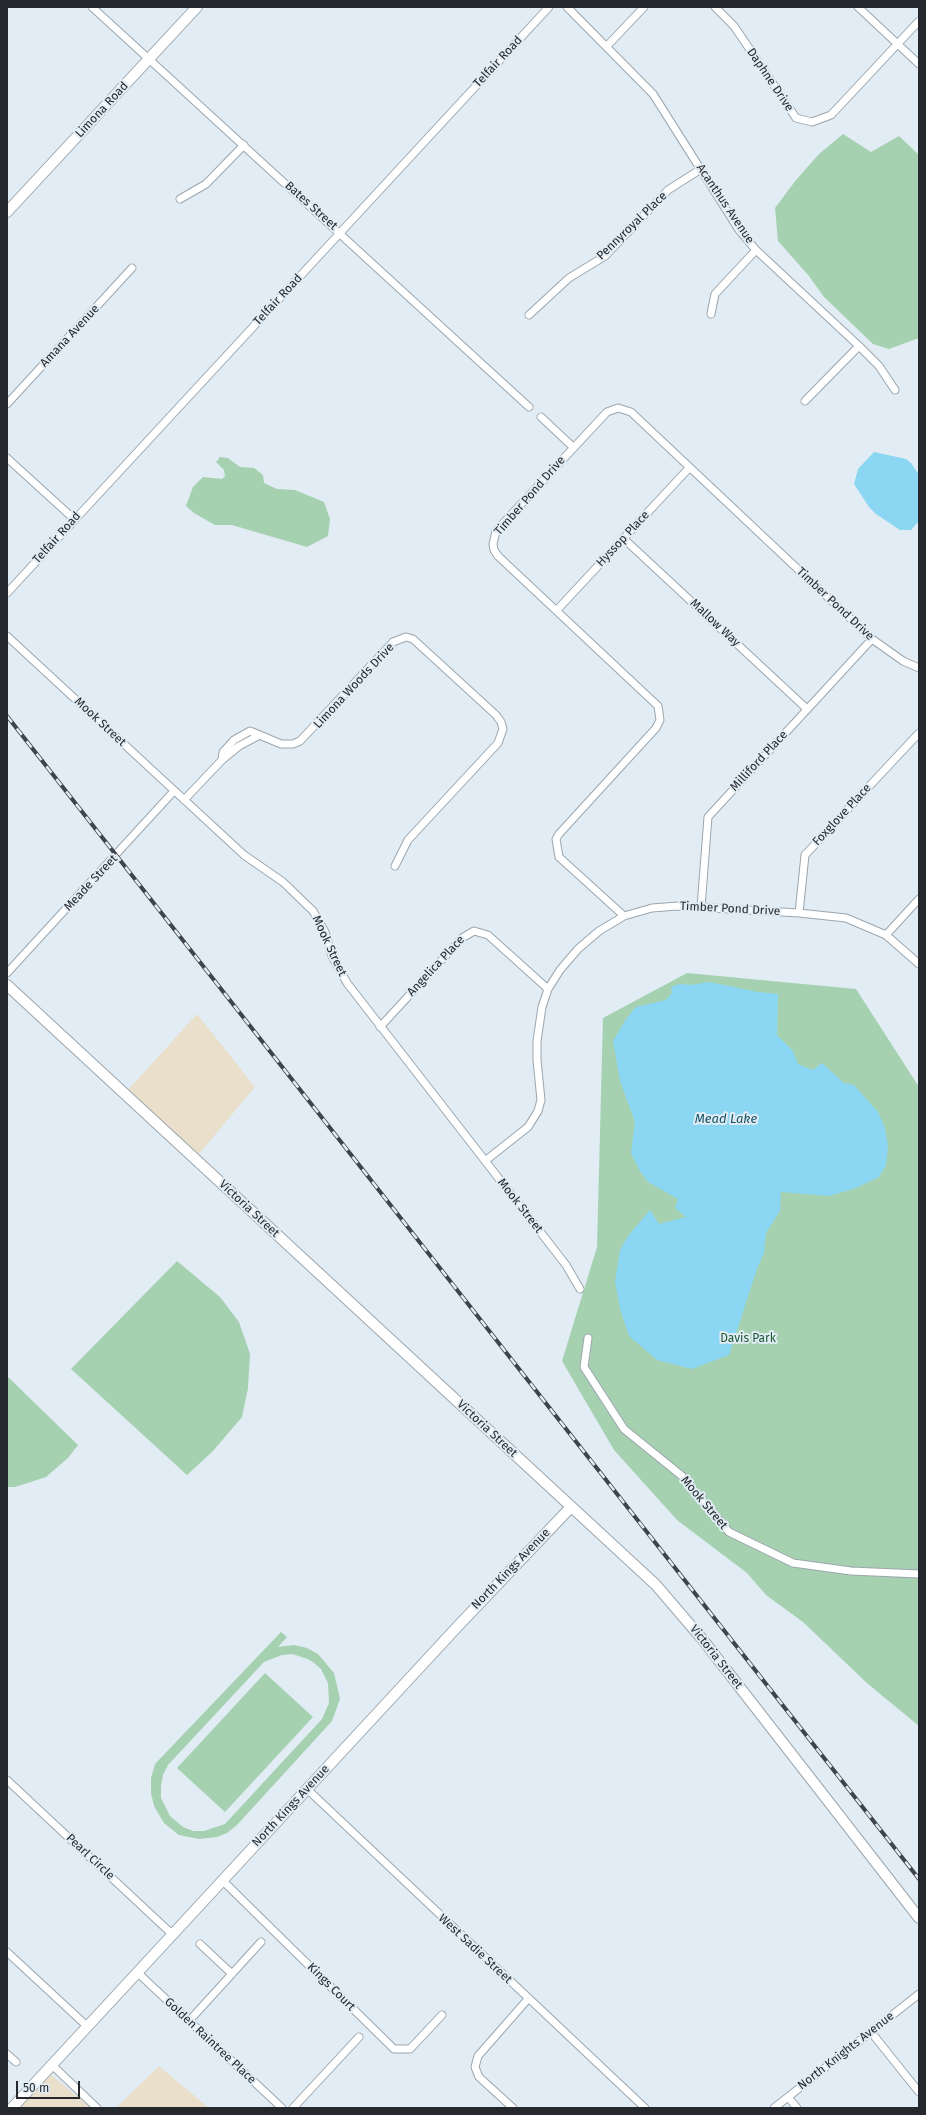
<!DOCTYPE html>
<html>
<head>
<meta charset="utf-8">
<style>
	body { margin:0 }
	#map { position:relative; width:926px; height:2115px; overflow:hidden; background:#e1ecf4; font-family:"Fira Sans",sans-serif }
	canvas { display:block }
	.frame { position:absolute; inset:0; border:8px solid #25292d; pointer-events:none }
	.scale { position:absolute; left:16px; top:2081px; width:64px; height:18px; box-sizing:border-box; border:2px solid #25292d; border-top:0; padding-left:5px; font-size:12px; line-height:14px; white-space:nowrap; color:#25292d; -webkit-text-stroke:3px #e1ecf4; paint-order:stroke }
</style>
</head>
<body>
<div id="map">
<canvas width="926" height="2115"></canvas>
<div class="frame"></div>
<div class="scale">50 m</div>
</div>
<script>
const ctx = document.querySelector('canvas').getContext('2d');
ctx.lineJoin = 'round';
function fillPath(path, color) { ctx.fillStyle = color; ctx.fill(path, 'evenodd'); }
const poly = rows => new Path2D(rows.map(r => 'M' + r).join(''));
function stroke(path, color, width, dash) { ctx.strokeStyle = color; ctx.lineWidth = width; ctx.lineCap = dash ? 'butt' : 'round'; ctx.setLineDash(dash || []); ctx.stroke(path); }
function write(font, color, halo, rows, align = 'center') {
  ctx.font = font + ' "Fira Sans",sans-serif'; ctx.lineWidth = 4; ctx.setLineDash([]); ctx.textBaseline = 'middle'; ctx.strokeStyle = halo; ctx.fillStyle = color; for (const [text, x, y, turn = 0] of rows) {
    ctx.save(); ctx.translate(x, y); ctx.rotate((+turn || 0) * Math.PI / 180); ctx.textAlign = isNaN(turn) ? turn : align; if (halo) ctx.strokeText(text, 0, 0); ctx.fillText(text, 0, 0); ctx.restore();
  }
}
fillPath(poly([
	[197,1014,255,1087,198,1155,128,1090],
	[159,2066,209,2108,116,2108],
	[50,2074,78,2097,90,2108,18,2108]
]), '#e9dfca');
fillPath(poly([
	[843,134,871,152,899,136,919,155,919,338,889,349,873,344,824,297,809,276,778,241,775,208,796,180,819,154],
	[220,457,228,458,240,467,254,468,263,475,264,483,277,489,295,490,324,502,330,519,328,536,307,547,232,525,215,525,194,513,186,506,193,487,203,477,222,479,225,476,224,470,216,462],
	[687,973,856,989,919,1087,919,1726,868,1684,803,1622,766,1595,747,1573,677,1520,614,1450,562,1361,597,1247,603,1018],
	[177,1261,220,1297,239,1322,250,1354,248,1388,242,1417,213,1451,187,1475,71,1369],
	[7,1376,78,1445,68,1458,46,1477,15,1487,7,1487],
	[281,1632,287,1637,278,1647,294,1645,307,1648,318,1654,334,1673,340,1699,332,1721,237,1825,227,1833,217,1837,199,1839,179,1835,164,1823,154,1806,151,1793,151,1778,155,1764],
	[292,1654,308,1659,314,1663,321,1669,328,1683,329,1703,322,1719,225,1824,204,1831,193,1831,183,1827,170,1816,161,1798,161,1786,163,1775,168,1765,264,1662,282,1655],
	[265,1673,313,1717,225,1812,177,1768]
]), '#a5d1b0');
fillPath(poly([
	[874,452,906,459,911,463,919,475,919,521,911,530,900,530,876,514,869,507,854,484,858,469],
	[709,982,758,992,778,994,777,1035,793,1051,798,1064,813,1070,822,1063,844,1083,854,1085,878,1112,885,1128,888,1146,886,1165,879,1177,856,1188,829,1196,781,1192,780,1211,766,1233,764,1253,757,1269,729,1355,692,1369,657,1360,629,1336,621,1312,615,1282,620,1250,628,1236,650,1210,659,1224,686,1217,675,1208,678,1199,648,1182,640,1171,631,1153,635,1122,620,1081,613,1041,626,1019,636,1007,666,1000,672,993,671,987,680,984,691,985]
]), '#8bd6f2');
const street = poly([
	[92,7,529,407],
	[567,7,653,94,739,230,756,250,859,346,879,366,895,390],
	[715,7,734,26,796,118,812,122,831,115,919,21],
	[858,7,919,64],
	[607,46,644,7],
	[180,199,206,184,244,145],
	[711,314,715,294,756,250],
	[529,315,569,278,605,256,668,190,701,169],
	[805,401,859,346],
	[7,404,132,268],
	[541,417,573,447],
	[7,458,74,519],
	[623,538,807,709],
	[7,593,549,7],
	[557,610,689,468],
	[7,636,244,855,283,882,313,911,325,932,332,956,347,983,566,1265,580,1289],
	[222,760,223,752,234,740,250,731,281,744,293,744,300,741,393,642,406,637,413,639,496,715,501,722,503,729,498,743,408,840,395,866],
	[184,800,222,760,239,746,258,736],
	[701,907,708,817,872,639],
	[799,913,805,855,919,733],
	[624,916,559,857,556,839,559,834,656,728,660,720,658,706,498,556,494,550,493,544,496,531,607,412,618,408,631,412,872,639,903,661,919,668],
	[886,935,919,899],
	[7,973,174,791],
	[380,1027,462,938,474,931,488,935,548,989],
	[485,1161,528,1127,538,1111,541,1100,537,1060,537,1041,542,1007,548,989,560,970,578,949,599,931,624,916,652,908,678,906,799,913,846,918,886,935,919,964],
	[588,1338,584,1367,624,1429,682,1476,729,1532,793,1563,851,1571,919,1574],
	[7,1780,173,1935],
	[307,1789,645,2108],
	[222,1880,394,2049,410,2049,442,2015],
	[200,1944,232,1974],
	[7,1952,88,2027],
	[138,1973,282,2108],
	[189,2021,261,1942],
	[871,2032,919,2092],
	[7,2054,16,2062],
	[52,2065,97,2108],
	[788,2097,797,2108],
	[293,2108,359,2037],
	[513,2108,479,2077,475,2067,478,2056,528,1999],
	[774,2108,919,1994]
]);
const secondary = poly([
	[7,212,197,7],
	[7,985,656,1585,703,1640,919,1918],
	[12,2108,458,1626,571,1507]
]);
stroke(street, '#9ca6ae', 9);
stroke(secondary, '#9ca6ae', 12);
stroke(street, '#fff', 7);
stroke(secondary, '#fff', 10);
const rail = poly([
	[7,716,919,1879]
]);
stroke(rail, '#3f4449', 4);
stroke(rail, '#e1ecf4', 2.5, [8]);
write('12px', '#25292d', '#e1ecf4', [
	["Telfair Road",498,62,-47],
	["Daphne Drive",770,80,56],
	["Limona Road",102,110,-47],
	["Acanthus Avenue",725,204,56],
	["Bates Street",311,206,42],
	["Pennyroyal Place",632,226,-44],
	["Telfair Road",278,300,-47],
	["Amana Avenue",70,336,-47],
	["Timber Pond Drive",530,496,-49],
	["Telfair Road",57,538,-48],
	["Hyssop Place",623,539,-47],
	["Timber Pond Drive",835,604,43],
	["Mallow Way",715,623,43],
	["Limona Woods Drive",354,686,-47],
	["Mook Street",100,722,43],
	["Milliford Place",759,761,-47],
	["Foxglove Place",842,815,-47],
	["Meade Street",91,883,-47],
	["Timber Pond Drive",730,909,3],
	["Mook Street",329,946,65],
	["Angelica Place",436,966,-47],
	["Mook Street",520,1206,52],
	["Victoria Street",249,1209,43],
	["Victoria Street",487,1429,43],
	["Mook Street",704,1503,50],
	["North Kings Avenue",511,1569,-46],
	["Victoria Street",716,1657,52],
	["North Kings Avenue",291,1806,-47],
	["Pearl Circle",90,1857,43],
	["West Sadie Street",475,1949,43],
	["Kings Court",331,1987,45],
	["Golden Raintree Place",210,2041,43],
	["North Knights Avenue",846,2051,-38]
]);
write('12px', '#1c5a33', '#e1ecf4', [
	["Davis Park",748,1339]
]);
write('italic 13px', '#165367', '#e1ecf4', [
	["Mead Lake",726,1119]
]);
</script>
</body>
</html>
